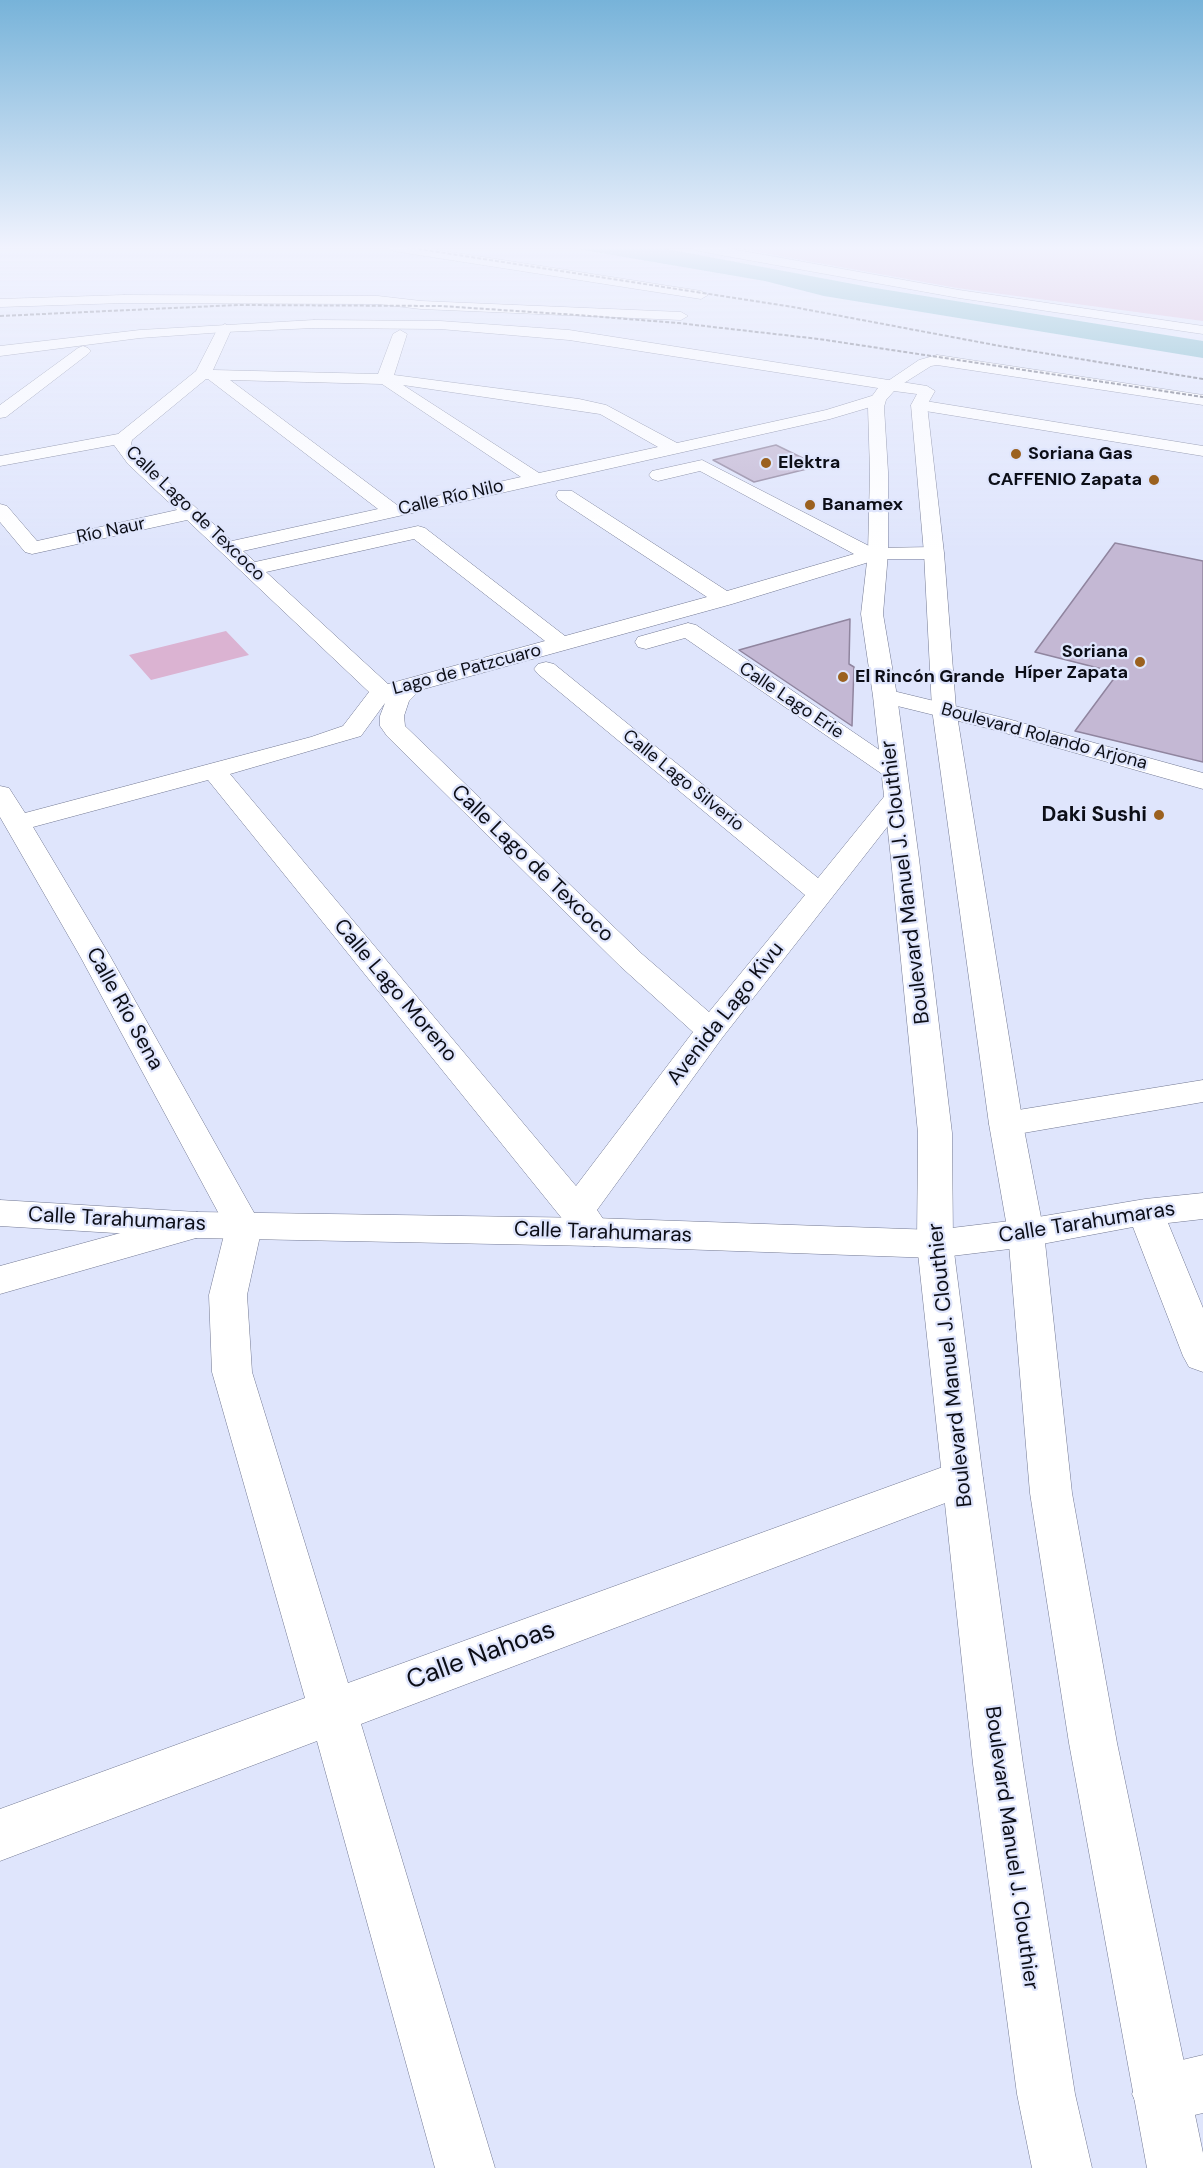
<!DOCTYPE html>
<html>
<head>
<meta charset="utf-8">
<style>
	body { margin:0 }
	canvas { display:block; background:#dfe5fc }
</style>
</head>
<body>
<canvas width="1203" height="2168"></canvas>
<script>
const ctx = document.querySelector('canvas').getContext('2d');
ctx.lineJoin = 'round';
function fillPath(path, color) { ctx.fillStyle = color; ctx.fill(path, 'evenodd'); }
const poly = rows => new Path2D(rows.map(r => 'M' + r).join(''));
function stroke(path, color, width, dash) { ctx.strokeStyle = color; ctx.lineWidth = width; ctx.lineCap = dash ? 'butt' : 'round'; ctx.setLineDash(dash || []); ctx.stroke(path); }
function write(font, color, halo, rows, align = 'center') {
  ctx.font = font + ' "DM Sans",sans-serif'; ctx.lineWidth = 4.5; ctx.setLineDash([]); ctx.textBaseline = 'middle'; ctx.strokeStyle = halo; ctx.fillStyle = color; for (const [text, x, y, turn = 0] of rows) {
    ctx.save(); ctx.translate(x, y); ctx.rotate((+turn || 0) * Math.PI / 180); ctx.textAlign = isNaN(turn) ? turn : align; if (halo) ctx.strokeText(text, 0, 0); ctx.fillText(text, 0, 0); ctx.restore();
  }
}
fillPath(poly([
	[730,247,1203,247,1203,321,957,288],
	[226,631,249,655,151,680,129,655]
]), '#dbb3d2');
fillPath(poly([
	[566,247,656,247,869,287,1203,341,1203,358,824,296,765,281]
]), '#6eb2c3');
const building = poly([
	[776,445,819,466,754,482,713,460,776,445],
	[1115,543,1203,561,1203,762,1075,731,1118,673,1035,652,1115,543],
	[850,619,849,664,854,667,852,726,739,650,850,619]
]);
fillPath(building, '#c4b8d4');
stroke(building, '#90859f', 1.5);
const street = poly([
	[387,247,419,247,701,291,708,295,701,299,393,251,387,247],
	[124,295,378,296,421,301,681,312,688,316,681,320,421,309,378,304,124,303,0,307,0,299,124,295],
	[225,324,232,328,213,370,378,374,393,334,400,330,407,334,394,375,579,399,606,405,677,443,826,410,878,394,886,399,884,403,830,419,243,551,255,562,418,526,425,528,565,636,707,597,558,499,556,495,558,491,572,491,727,591,854,554,700,471,658,481,652,479,649,475,652,471,702,460,873,548,934,547,941,549,944,553,941,557,934,559,879,559,732,604,420,690,409,701,404,716,405,726,642,954,709,1012,805,895,538,674,534,669,538,664,546,662,554,664,818,878,887,793,896,791,905,793,909,799,722,1038,597,1210,612,1232,607,1242,594,1246,581,1242,208,780,33,827,110,956,262,1227,247,1295,252,1372,348,1683,962,1460,977,1465,983,1478,977,1491,361,1724,495,2168,435,2168,317,1741,0,1861,0,1809,305,1698,212,1372,209,1295,226,1227,80,956,0,817,0,786,9,788,25,813,311,737,343,726,369,692,187,520,32,554,25,552,0,522,0,504,7,506,37,541,177,510,128,464,114,445,0,466,0,456,118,434,196,371,218,328,225,324],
	[206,379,208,379,378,509,232,541,140,456,131,444,132,440,206,379],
	[230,380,382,384,521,477,397,505,230,380],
	[403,385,600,414,658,447,539,473,403,385],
	[414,539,545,641,388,684,266,572,414,539],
	[385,703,380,716,380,726,387,736,620,966,693,1032,576,1186,230,774,361,736,385,703],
	[83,346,88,348,91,351,88,354,6,417,0,418,0,405,78,348,83,346],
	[937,355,1203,395,1203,405,937,365,931,366,896,388,884,388,882,385,919,360,937,355],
	[688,623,696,625,903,766,907,771,903,776,894,779,885,776,685,638,646,649,638,647,635,642,638,637,688,623],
	[1203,1080,1203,1102,1006,1136,994,1132,989,1124,994,1116,1006,1112,1203,1080],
	[1203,1193,1203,1219,1168,1223,1203,1308,1203,1372,1189,1367,1183,1356,1133,1227,1026,1247,1013,1243,1008,1233,1013,1223,1026,1219,1145,1199,1203,1193],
	[197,1212,210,1216,215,1225,210,1234,0,1294,0,1266,197,1212],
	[1203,2055,1203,2113,1161,2123,1141,2114,1132,2094,1141,2074,1161,2065,1203,2055]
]);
const secondary = poly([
	[692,247,721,247,959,290,1203,326,1203,334,959,298,698,251,692,247],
	[919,400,1203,446,1203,456,913,409,911,405,919,400],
	[885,689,1008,719,1203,773,1203,789,991,729,877,701,873,696,877,691,885,689],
	[0,1200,197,1212,594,1218,935,1230,1026,1219,1039,1223,1044,1233,1039,1243,1026,1247,935,1258,594,1246,197,1238,0,1226,0,1200]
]);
const primary = poly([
	[314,320,440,321,569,330,927,386,935,391,927,405,944,553,956,709,1023,1124,1044,1233,1072,1493,1117,1743,1203,2153,1203,2168,1147,2168,1069,1743,1030,1493,1008,1233,989,1124,932,709,924,553,911,405,917,394,894,391,886,400,884,407,888,472,888,553,883,614,897,696,919,859,952,1133,953,1244,983,1478,1023,1764,1075,2094,1092,2168,1032,2168,1017,2094,973,1764,917,1244,918,1133,891,859,873,696,861,614,868,553,870,472,868,407,870,399,878,388,569,340,440,329,314,328,225,332,140,338,0,356,0,346,140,330,314,320]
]);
stroke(street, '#737993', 1);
stroke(secondary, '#737993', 1);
stroke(primary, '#737993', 1);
fillPath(street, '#fff');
fillPath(secondary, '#fff');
fillPath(primary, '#fff');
stroke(poly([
	[406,247,793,307,1000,346,1203,379],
	[0,316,238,305,441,306,577,315,678,323,819,339,1203,397]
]), '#606372', 2, [4, 2]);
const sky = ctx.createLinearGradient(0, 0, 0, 551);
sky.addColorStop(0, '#77b3d9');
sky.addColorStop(0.45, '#f1f3fe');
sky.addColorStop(1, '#f1f3fe00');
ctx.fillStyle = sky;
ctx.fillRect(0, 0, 1203, 551);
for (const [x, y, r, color] of [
	[1016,454,6,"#9b611f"],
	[766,463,6,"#9b611f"],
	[1154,480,6,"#9b611f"],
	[810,505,6,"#9b611f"],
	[1140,662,6,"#9b611f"],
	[843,677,6,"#9b611f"],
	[1159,815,6,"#9b611f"]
]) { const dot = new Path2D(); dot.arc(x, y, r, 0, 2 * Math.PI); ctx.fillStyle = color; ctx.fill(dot); stroke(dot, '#dfe5fc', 2); }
write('bold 18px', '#0c0e17', '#dfe5fc', [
	["Soriana Gas",1028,454],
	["Elektra",778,463],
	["CAFFENIO Zapata",1142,480,"right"],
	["Banamex",822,505],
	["Soriana",1128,652,"right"],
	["Híper Zapata",1128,673,"right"],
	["El Rincón Grande",855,677]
], 'left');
write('18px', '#0c0e17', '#dfe5fc', [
	["Calle Río Nilo",451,498,-13],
	["Calle Lago de Texcoco",195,514,44],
	["Río Naur",111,531,-12],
	["Lago de Patzcuaro",467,670,-15],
	["Calle Lago Erie",791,701,34],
	["Boulevard Rolando Arjona",1044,737,15],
	["Calle Lago Silverio",683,781,39]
]);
write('bold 21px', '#0c0e17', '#dfe5fc', [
	["Daki Sushi",1147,815]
], 'right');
write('21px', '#0c0e17', '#dfe5fc', [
	["Calle Lago de Texcoco",532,864,44],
	["Boulevard Manuel J. Clouthier",906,882,-97],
	["Calle Lago Moreno",395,991,50],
	["Calle Río Sena",124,1009,61],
	["Avenida Lago Kivu",726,1014,-52],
	["Calle Tarahumaras",117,1220,3],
	["Calle Tarahumaras",1087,1223,-9],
	["Calle Tarahumaras",603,1233,2],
	["Boulevard Manuel J. Clouthier",951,1365,-96],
	["Boulevard Manuel J. Clouthier",1011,1848,82]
]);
write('26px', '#0c0e17', '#dfe5fc', [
	["Calle Nahoas",481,1656,-20]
]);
</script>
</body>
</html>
